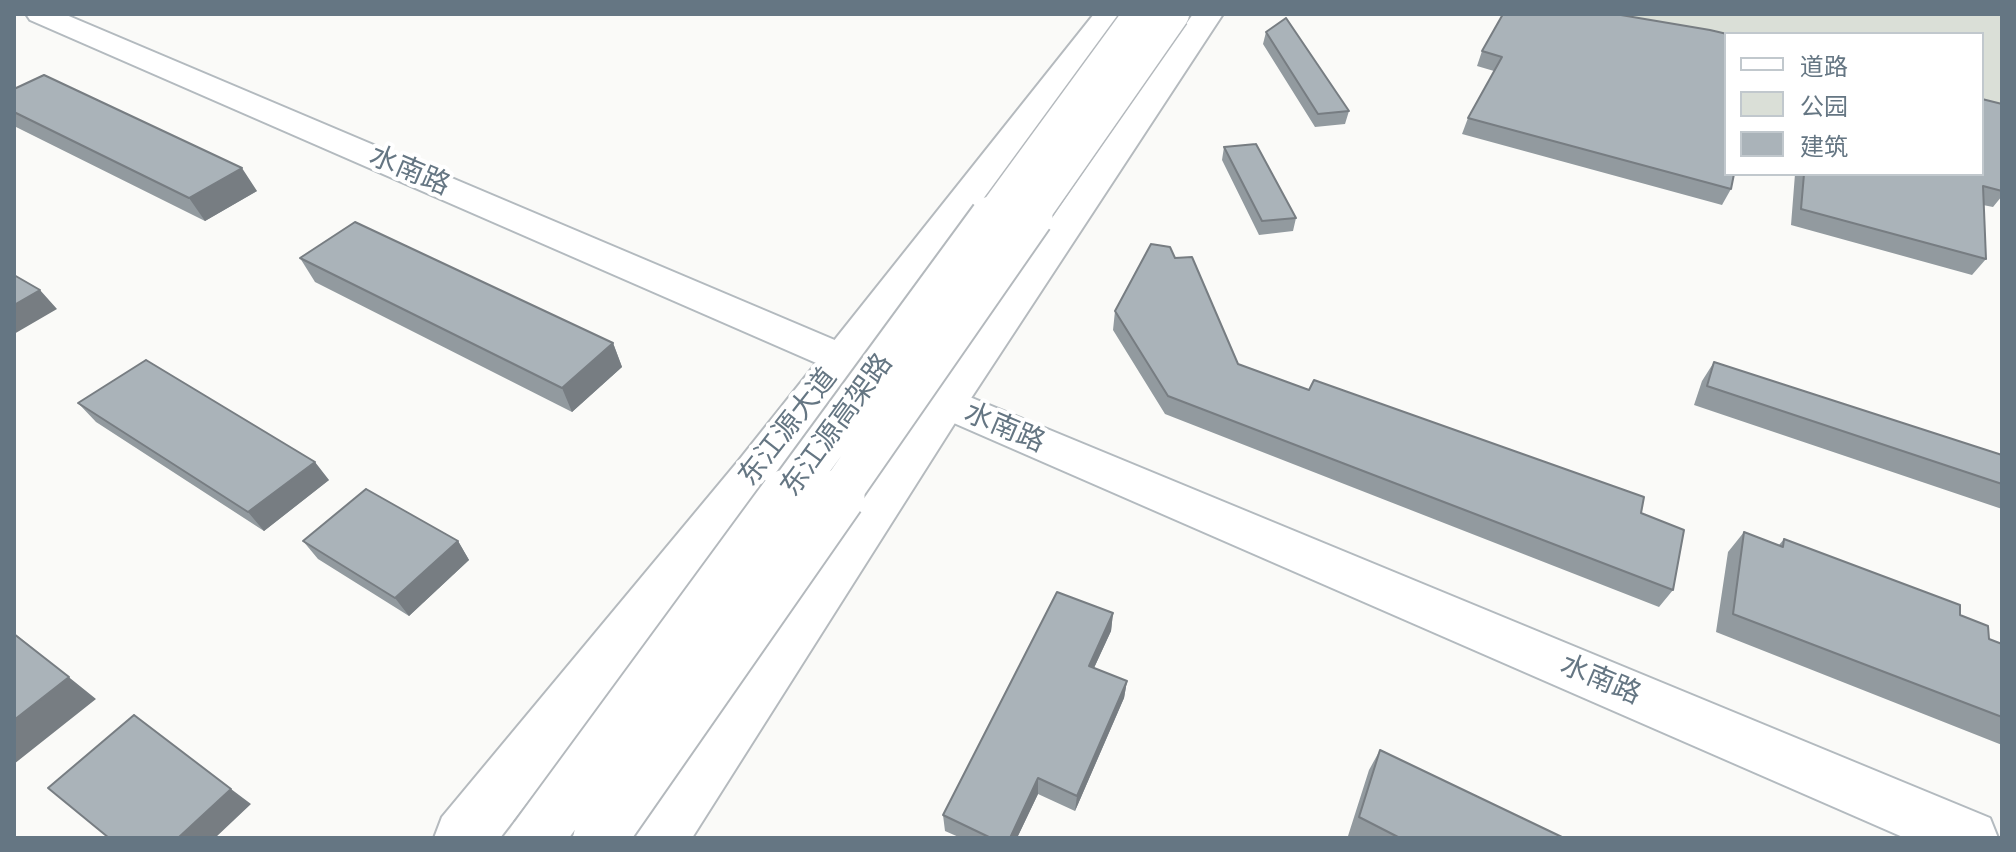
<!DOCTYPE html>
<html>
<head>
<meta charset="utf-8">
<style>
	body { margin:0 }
	#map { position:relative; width:2016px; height:852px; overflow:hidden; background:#fafaf8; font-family:"Sofia Sans Condensed","Noto Sans SC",sans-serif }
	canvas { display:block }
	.frame { position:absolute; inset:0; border:16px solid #657683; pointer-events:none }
	.legend { position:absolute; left:1724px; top:32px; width:260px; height:144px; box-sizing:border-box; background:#fff; border:2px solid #c1c8cd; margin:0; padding:10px 14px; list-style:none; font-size:24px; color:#657683 }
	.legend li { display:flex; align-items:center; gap:16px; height:40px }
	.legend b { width:40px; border:2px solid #c1c8cd }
</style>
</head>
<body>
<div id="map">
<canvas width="2016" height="852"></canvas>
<div class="frame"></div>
<ul class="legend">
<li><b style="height:10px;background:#fff"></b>道路</li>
<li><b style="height:22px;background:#dadfd7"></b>公园</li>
<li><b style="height:22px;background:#aab3b9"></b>建筑</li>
</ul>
</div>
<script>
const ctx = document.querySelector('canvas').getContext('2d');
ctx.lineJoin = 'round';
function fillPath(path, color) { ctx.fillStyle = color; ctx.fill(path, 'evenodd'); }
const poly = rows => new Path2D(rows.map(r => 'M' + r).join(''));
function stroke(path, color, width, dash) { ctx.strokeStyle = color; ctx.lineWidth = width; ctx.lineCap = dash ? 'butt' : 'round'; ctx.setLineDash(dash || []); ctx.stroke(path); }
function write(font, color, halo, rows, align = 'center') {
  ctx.font = font + ' "Sofia Sans Condensed","Noto Sans SC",sans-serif'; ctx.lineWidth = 8; ctx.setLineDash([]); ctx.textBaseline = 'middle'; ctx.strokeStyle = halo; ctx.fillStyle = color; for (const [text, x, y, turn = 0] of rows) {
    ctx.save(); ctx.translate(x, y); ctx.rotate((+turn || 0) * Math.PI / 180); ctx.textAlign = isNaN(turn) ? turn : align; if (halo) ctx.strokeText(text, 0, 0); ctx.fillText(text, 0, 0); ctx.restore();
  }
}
fillPath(poly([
	[1618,14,2002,14,2002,108,1982,102,1982,34,1726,34,1726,39]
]), '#dadfd7');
const secondary = poly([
	[26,14,64,14,960,393,1990,818,1998,838,1905,838,30,20,26,14]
]);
const primary = poly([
	[1094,14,1124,14,771,484,500,838,434,838,442,817,739,460,1094,14],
	[1193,14,1223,14,960,415,692,838,629,838,637,817,1193,14]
]);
stroke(secondary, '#b3babf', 4);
stroke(primary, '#b5babe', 4);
fillPath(secondary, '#fff');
fillPath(primary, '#fff');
const highwayBridgeFar2 = poly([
	[990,219,1140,14],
	[1030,219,1173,14]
]);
const highwayBridgeFar1 = poly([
	[785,498,991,217],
	[837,498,1032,217]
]);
const highwayBridge = poly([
	[536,838,787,496],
	[600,838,838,496]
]);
stroke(highwayBridgeFar2, '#b4b9bd', 35, []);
stroke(highwayBridgeFar1, '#b4b9bd', 45, []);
stroke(highwayBridge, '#b4b9bd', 57, []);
stroke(highwayBridgeFar2, '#fff', 32);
stroke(highwayBridgeFar1, '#fff', 41);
stroke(highwayBridge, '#fff', 53);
fillPath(poly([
	[1503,14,1731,189,1722,205,1462,134,1468,118,1494,71,1477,66,1482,51],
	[1266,32,1349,111,1345,124,1315,127,1263,44],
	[14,89,257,191,205,221,14,126],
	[2002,104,2002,196,1993,207,1983,205,1986,259,1972,275,1791,225,1795,174,1982,174],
	[1224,147,1296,218,1293,231,1259,235,1222,160],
	[300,258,613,343,622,367,572,412,315,282],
	[1175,258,1238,364,1641,513,1673,590,1659,607,1165,414,1113,330,1115,311],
	[1714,362,2002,455,2002,509,1694,405,1702,381],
	[78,403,329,480,264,531,96,422],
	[1744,532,1779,545,1784,539,1960,615,1989,639,2002,644,2002,745,1716,632,1728,552],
	[303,541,458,541,469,560,409,616,318,559],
	[1113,613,1111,631,1094,668,1127,681,1124,698,1075,811,1038,794,1017,838,961,838,945,831,943,815],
	[1380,750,1564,838,1352,838,1348,836,1369,770]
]), '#929a9f');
fillPath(poly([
	[242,168,257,191,205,221,189,198],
	[40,290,57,309,14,334,14,305],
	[613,343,622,367,572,412,562,388],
	[315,462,329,480,264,531,248,512],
	[458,541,469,560,409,616,395,598],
	[1113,613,1111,631,1087,683,1089,666],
	[14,633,96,699,14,764],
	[1127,681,1124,698,1075,811,1077,796],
	[1038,778,1038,794,1017,838,1010,838],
	[231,789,251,804,215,838,178,838]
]), '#777d82');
const building = poly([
	[1503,14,1615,14,1710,30,1727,34,1726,174,1734,174,1731,189,1468,118,1502,57,1482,51,1503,14],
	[1286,18,1349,111,1318,114,1266,32,1286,18],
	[44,75,242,168,189,198,14,112,14,89,44,75],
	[1982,99,2002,104,2002,191,1983,186,1986,259,1801,209,1804,174,1982,174,1982,99],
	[1256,144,1296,218,1262,221,1224,147,1256,144],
	[355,222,613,343,562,388,300,258,355,222],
	[1151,244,1170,247,1175,258,1192,257,1238,364,1309,390,1314,380,1644,497,1641,513,1684,530,1673,590,1168,396,1115,311,1151,244],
	[14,275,40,290,14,305,14,275],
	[146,360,315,462,248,512,78,403,146,360],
	[1714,362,2002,455,2002,484,1707,386,1714,362],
	[366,489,458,541,395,598,303,541,366,489],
	[1744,532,1783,547,1784,539,1960,605,1960,615,1988,626,1989,639,2002,644,2002,717,1733,614,1744,532],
	[1057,592,1113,613,1089,666,1127,681,1077,796,1038,778,1010,838,991,838,943,815,1057,592],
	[14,634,69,677,14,720,14,634],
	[134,715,231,789,178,838,109,838,48,788,134,715],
	[1380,750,1564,838,1400,838,1359,817,1380,750]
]);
fillPath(building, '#aab3b9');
stroke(building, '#777d82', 2);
write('28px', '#657683', '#fff', [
	["水南路",409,172,23],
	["东江源高架路",838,426,-54],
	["东江源大道",789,428,-52],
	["水南路",1004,429,23],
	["水南路",1600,681,23]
]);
</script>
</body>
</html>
